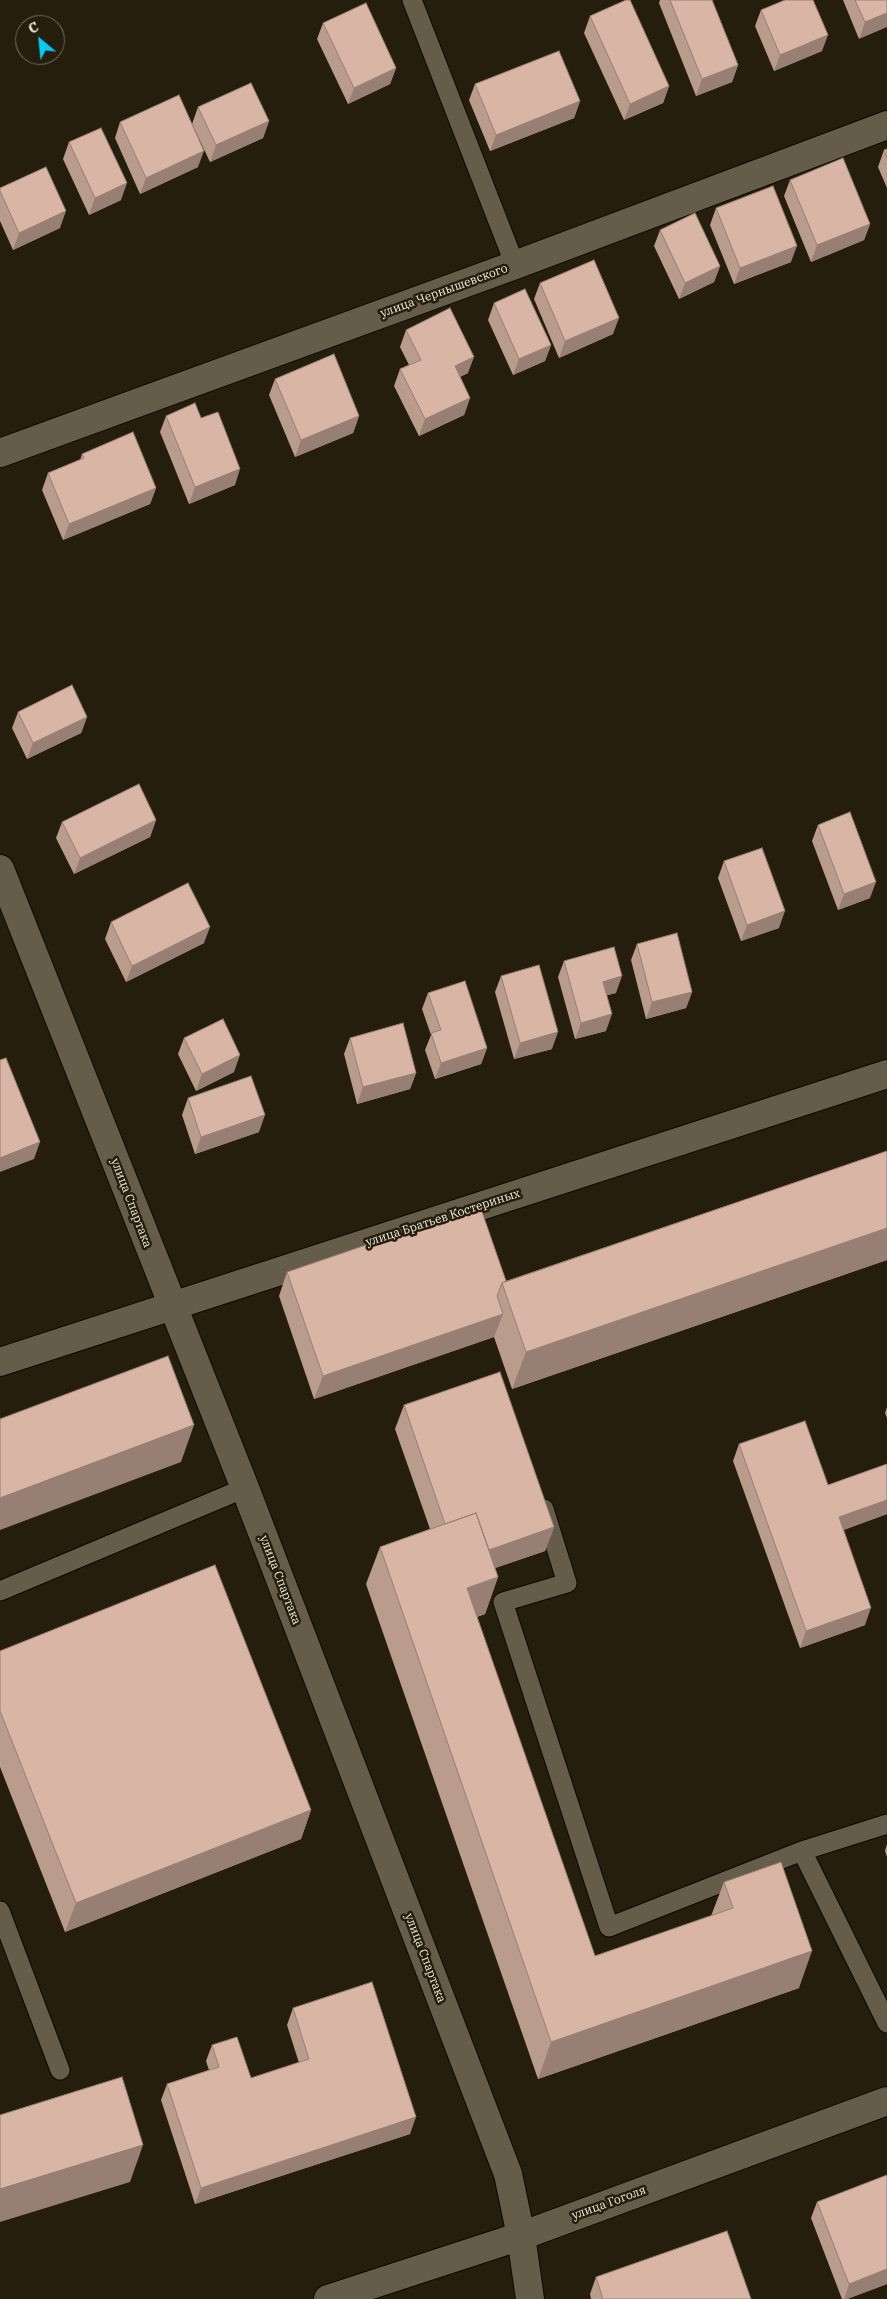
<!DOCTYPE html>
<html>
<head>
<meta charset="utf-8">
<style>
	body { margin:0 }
	#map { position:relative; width:887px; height:2299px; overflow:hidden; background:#251e0d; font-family:"IBM Plex Serif",serif }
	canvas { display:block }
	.north { position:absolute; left:15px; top:15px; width:50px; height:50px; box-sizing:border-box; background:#251e0d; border:1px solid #777162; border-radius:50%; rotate:332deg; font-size:14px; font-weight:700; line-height:20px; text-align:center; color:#f2ede2 }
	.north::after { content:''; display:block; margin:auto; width:18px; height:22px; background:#05cbf9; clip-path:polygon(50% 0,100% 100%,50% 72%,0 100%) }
</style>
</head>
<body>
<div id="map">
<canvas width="887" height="2299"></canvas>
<div class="north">С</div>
</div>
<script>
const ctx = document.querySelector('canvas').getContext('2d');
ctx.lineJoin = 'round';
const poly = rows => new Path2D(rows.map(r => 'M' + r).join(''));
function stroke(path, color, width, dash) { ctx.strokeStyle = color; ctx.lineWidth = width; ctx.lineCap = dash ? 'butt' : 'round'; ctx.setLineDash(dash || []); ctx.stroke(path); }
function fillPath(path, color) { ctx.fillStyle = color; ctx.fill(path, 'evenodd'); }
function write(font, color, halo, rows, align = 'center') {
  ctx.font = font + ' "IBM Plex Serif",serif'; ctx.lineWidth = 5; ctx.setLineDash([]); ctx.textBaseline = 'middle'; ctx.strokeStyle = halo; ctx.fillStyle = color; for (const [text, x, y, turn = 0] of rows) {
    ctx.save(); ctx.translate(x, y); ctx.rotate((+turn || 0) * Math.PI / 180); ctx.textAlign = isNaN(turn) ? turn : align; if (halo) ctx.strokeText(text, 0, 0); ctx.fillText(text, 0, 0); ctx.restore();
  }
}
const service = poly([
	[412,0,515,265],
	[544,1509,567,1583,503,1602,609,1927,802,1851,887,1824],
	[0,1591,245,1488],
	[802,1851,887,2023],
	[0,1911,60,2070]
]);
const minor = poly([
	[0,453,515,265,887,125],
	[0,869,245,1488,508,2174,521,2236,530,2299],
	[0,1362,887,1074]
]);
const tertiary = poly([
	[328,2299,521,2236,887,2101]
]);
stroke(service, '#0e0800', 21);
stroke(minor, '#0e0800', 30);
stroke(tertiary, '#0e0800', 30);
stroke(service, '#655c4a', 19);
stroke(minor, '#655c4a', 28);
stroke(tertiary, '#655c4a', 28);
fillPath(poly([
	[660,0,712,0,738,65,732,82,696,96,659,3],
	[843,0,887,0,859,39],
	[761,10,822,51,774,71,755,26],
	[590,16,669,86,663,103,624,120,584,33],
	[323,23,396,68,390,84,348,104,317,39],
	[475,84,580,101,574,118,490,151,469,100],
	[198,107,269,121,263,138,210,162,192,124],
	[120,122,198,167,140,194,115,138],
	[69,142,121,200,89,215,63,159],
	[887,149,887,188,878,167,884,150],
	[790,180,870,224,864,240,811,262,784,196],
	[0,188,60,228,13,250,0,221],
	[716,208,791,262,734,284,710,225],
	[660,230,720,266,714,282,679,299,654,246],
	[540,283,613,334,559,358,534,299],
	[494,303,551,345,545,361,513,375,488,320],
	[406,330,468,373,460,377,470,398,464,415,419,436,394,386,400,369,409,365,400,347],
	[275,379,359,416,353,433,295,457,269,395],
	[166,416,201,418,235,485,189,504,160,432],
	[82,454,156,488,150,504,63,540,42,490,48,473,80,460],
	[18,712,87,717,81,733,27,759,12,728],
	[156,820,150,837,74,874,56,838,62,822],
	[818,825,870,898,838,910,812,841],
	[724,861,779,928,741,941,718,878],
	[111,922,204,943,126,982,105,939],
	[637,944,692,992,686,1008,646,1019,631,960],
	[564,961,616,993,607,995,606,1031,575,1039,558,977],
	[501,976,552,1049,514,1059,495,992],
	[428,993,487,1048,481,1064,435,1079,425,1050,431,1035,422,1009],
	[184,1038,234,1072,196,1091,178,1054],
	[350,1038,416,1073,410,1089,357,1104,344,1054],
	[188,1098,259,1132,195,1154,182,1115],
	[887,1151,887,1260,512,1389,494,1337,314,1399,279,1296,287,1272,506,1281],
	[404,1405,554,1527,545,1551,495,1568,498,1577,485,1614,477,1617,595,1956,711,1916,724,1882,799,1988,538,2079,366,1584,380,1547,430,1529,395,1429],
	[887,1407,887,1418,885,1413],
	[739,1444,828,1485,887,1464,887,1514,843,1530,865,1625,800,1648,733,1461],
	[0,1651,311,1810,301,1839,65,1932,0,1767],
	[887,1844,887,1857,885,1851],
	[293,2008,410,2134,195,2204,161,2100,167,2084,209,2070,206,2061,212,2045,251,2078,299,2063,287,2025],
	[817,2202,887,2284,847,2299,842,2299,811,2218],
	[596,2277,751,2299,591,2299,590,2294]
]), '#ba9c8d');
fillPath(poly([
	[887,13,887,27,859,39,865,22],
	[828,35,822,51,774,71,780,55],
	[738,65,732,82,696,96,702,79],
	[396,68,390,84,348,104,354,88],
	[669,86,663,103,624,120,630,104],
	[580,101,574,118,490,151,496,135],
	[269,121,263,138,210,162,216,145],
	[204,151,198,167,140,194,146,178],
	[127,183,121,200,89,215,95,198],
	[66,211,60,228,13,250,19,233],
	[870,224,864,240,811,262,817,245],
	[797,246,791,262,734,284,740,268],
	[720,266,714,282,679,299,685,283],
	[619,318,613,334,559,358,565,341],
	[551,345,545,361,513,375,519,359],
	[474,357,468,373,449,382,455,366],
	[470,398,464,415,419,436,425,419],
	[359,416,353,433,295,457,301,440],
	[240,469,235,485,189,504,195,487],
	[156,488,150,504,63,540,69,524],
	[87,717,81,733,27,759,33,743],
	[156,820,150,837,74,874,80,858],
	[876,882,870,898,838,910,844,894],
	[785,911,779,928,741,941,747,925],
	[210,927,204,943,126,982,132,966],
	[622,976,616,993,597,998,603,982],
	[692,992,686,1008,646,1019,652,1002],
	[612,1014,606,1031,575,1039,581,1023],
	[558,1032,552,1049,514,1059,520,1043],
	[487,1048,481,1064,435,1079,441,1063],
	[240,1055,234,1072,196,1091,202,1074],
	[416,1073,410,1089,357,1104,363,1087],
	[265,1115,259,1132,195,1154,201,1137],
	[40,1142,34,1159,0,1172,0,1158],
	[887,1228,887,1260,512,1389,526,1352],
	[503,1314,494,1337,314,1399,323,1376],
	[194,1425,181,1462,0,1530,0,1498],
	[887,1500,887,1514,833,1534,839,1517],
	[554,1527,545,1551,472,1576,480,1553],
	[498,1577,485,1614,453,1625,467,1588],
	[871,1608,865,1625,800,1648,806,1631],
	[311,1810,301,1839,65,1932,76,1903],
	[812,1951,799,1988,538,2079,551,2042],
	[416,2117,410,2134,195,2204,201,2188],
	[143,2145,130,2182,0,2222,0,2189],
	[887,2269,887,2284,847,2299,844,2299,849,2284]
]), '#977f73');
const building = poly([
	[626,0,630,0,669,86,630,104,590,16,626,0],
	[670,0,712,0,738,65,702,79,670,0],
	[785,0,813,0,828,35,780,55,761,10,785,0],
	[855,0,887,0,887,13,865,22,855,0],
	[366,3,396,68,354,88,323,23,366,3],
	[559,51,580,101,496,135,475,84,559,51],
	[251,83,269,121,216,145,198,107,251,83],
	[179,95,204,151,146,178,120,122,179,95],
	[101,128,127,183,95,198,69,142,101,128],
	[887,149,887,158,884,150,887,149],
	[843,158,870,224,817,245,790,180,843,158],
	[46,167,66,211,19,233,0,191,0,188,46,167],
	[773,186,797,246,740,268,716,208,773,186],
	[695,213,720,266,685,283,660,230,695,213],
	[594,260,619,318,565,341,540,283,594,260],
	[525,289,551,345,519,359,494,303,525,289],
	[450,308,474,357,455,366,470,398,425,419,400,369,421,360,406,330,450,308],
	[334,354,359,416,301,440,275,379,334,354],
	[195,403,201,418,218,412,240,469,195,487,166,416,195,403],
	[133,432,156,488,69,524,48,473,84,458,82,454,133,432],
	[72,685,87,717,33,743,18,712,72,685],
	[139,784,156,820,80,858,62,822,139,784],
	[850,812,876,882,844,894,818,825,850,812],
	[762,848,785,911,747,925,724,861,762,848],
	[188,883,210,927,132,966,111,922,188,883],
	[677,933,692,992,652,1002,637,944,677,933],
	[614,947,622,976,603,982,612,1014,581,1023,564,961,614,947],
	[539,965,558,1032,520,1043,501,976,539,965],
	[465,981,487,1048,441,1063,431,1033,441,1030,428,993,465,981],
	[223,1019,240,1055,202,1074,184,1038,223,1019],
	[403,1023,416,1073,363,1087,350,1038,403,1023],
	[6,1058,40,1142,0,1158,0,1060,6,1058],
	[251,1076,265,1115,201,1137,188,1098,251,1076],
	[887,1151,887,1228,526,1352,502,1283,887,1151],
	[480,1206,506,1281,502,1283,497,1296,503,1314,323,1376,287,1272,480,1206],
	[168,1356,194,1425,0,1498,0,1419,168,1356],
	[500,1372,554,1527,489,1550,476,1513,445,1524,404,1405,500,1372],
	[805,1421,828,1485,887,1464,887,1500,839,1517,871,1608,806,1631,739,1444,805,1421],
	[476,1513,498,1577,467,1588,595,1956,733,1908,724,1882,781,1862,812,1951,551,2042,380,1547,476,1513],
	[215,1565,311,1810,76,1903,0,1711,0,1651,215,1565],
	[372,1982,416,2117,201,2188,167,2084,219,2067,212,2045,237,2037,251,2078,309,2059,293,2008,372,1982],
	[122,2077,143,2145,0,2189,0,2115,122,2077],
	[887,2175,887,2269,849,2284,817,2202,887,2175],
	[727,2231,751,2299,603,2299,596,2277,727,2231]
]);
fillPath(building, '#d8b5a4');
stroke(building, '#977f73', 1);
write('12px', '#f2ede2', '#251e0d', [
	["улица Чернышевского",444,291,-20],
	["улица Спартака",131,1203,69],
	["улица Братьев Костериных",443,1218,-18],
	["улица Спартака",280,1580,69],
	["улица Спартака",425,1958,69],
	["улица Гоголя",609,2203,-20]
]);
</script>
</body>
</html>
